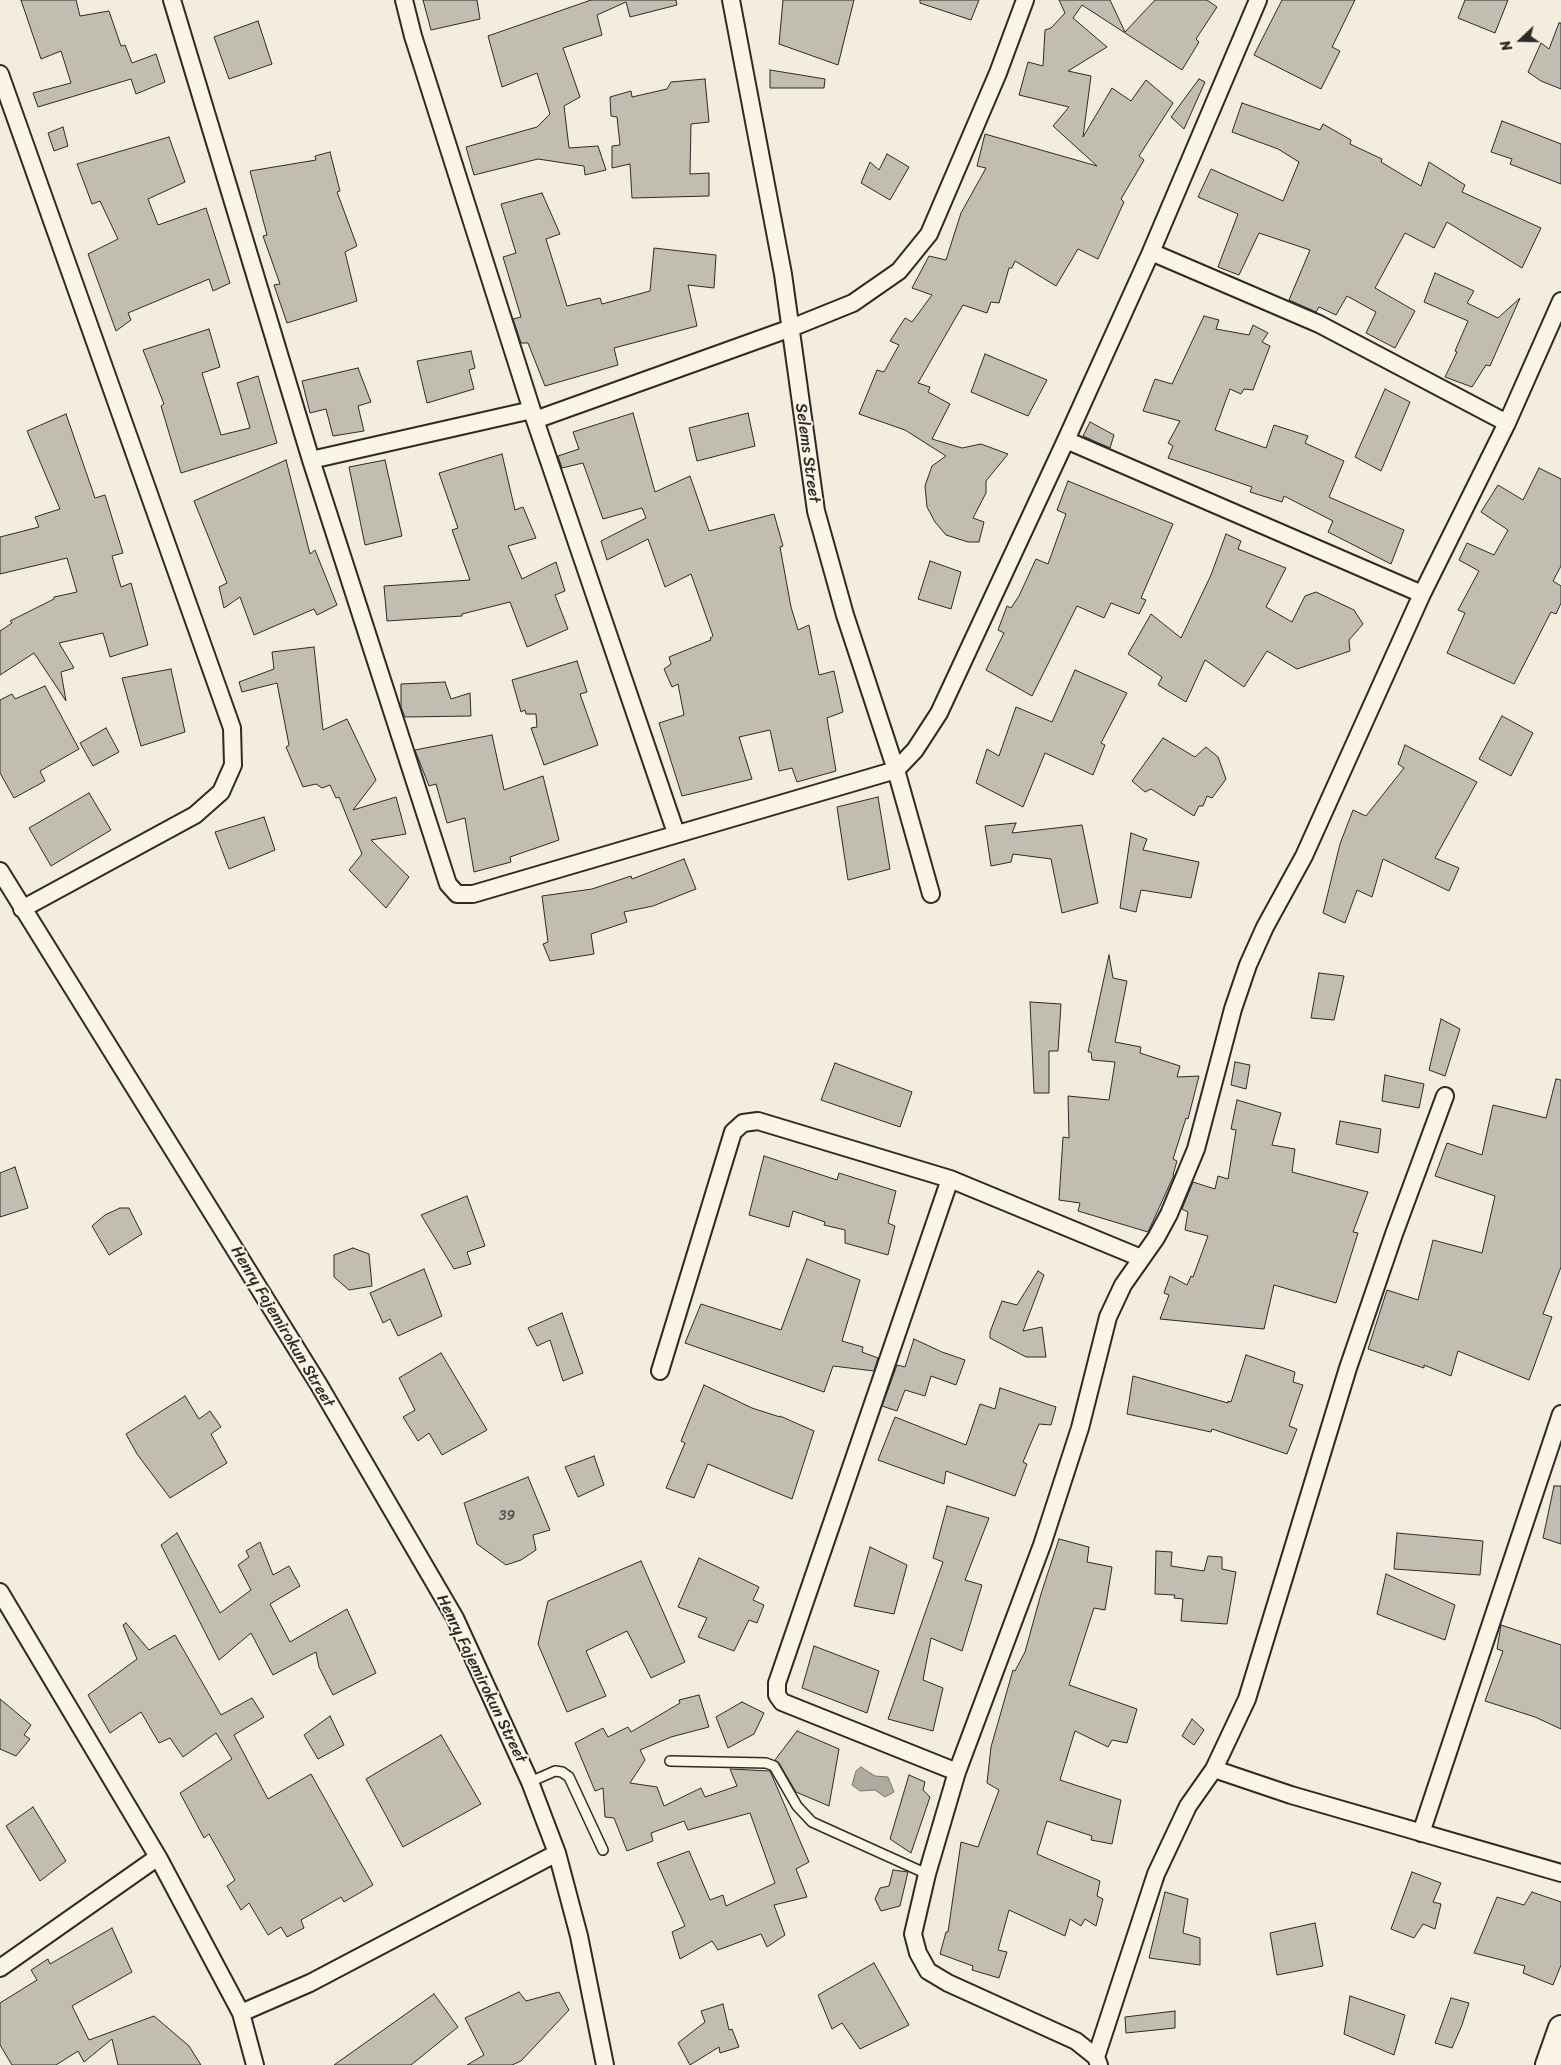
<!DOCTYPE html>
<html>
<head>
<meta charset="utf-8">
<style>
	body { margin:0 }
	#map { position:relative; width:1561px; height:2065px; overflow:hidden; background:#f4edde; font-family:Sriracha,sans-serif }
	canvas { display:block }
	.north { position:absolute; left:1496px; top:15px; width:50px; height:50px; -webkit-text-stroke:4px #fcf5e5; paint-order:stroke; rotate:249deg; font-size:14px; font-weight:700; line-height:20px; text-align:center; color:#2b2b2b }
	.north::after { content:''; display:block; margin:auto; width:18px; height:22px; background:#2b2b2b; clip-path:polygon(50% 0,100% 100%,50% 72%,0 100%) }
</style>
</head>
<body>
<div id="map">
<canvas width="1561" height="2065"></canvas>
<div class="north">N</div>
</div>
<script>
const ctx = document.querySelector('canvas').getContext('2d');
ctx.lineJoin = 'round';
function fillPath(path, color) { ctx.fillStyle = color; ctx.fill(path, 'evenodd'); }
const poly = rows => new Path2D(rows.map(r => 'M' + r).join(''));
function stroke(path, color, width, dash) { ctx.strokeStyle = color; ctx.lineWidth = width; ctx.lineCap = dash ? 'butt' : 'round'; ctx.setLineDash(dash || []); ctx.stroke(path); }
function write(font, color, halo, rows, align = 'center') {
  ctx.font = font + ' Sriracha,sans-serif'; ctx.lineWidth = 4; ctx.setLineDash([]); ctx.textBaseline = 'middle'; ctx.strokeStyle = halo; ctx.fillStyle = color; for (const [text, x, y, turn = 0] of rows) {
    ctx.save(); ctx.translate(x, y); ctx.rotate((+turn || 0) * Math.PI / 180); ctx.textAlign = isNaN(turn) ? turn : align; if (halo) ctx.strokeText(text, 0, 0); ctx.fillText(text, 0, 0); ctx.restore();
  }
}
const water = poly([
	[861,1767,875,1776,888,1777,894,1792,885,1797,875,1790,860,1791,852,1785,856,1771,861,1767]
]);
fillPath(water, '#afaaa0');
stroke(water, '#7a7771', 1);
const building = poly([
	[21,0,76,0,80,16,109,11,121,46,125,45,132,63,156,54,165,82,136,94,131,79,38,107,33,93,71,83,61,51,41,59,21,0],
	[423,0,477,0,480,19,431,30,423,0],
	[591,0,676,0,677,5,630,17,626,2,597,15,602,35,563,48,580,97,564,106,569,148,598,146,606,170,585,175,584,166,538,159,474,175,466,147,537,127,550,114,537,73,502,87,488,36,591,0],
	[783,0,854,0,838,65,779,44,783,0],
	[920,0,979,0,971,20,920,3,920,0],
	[1059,0,1110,0,1125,32,1155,0,1207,0,1217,7,1196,39,1199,42,1182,70,1082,5,1073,18,1107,47,1068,71,1091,76,1083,137,1112,88,1131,101,1146,80,1173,103,1139,156,1144,160,1121,199,1124,202,1098,259,1078,249,1056,286,1015,261,1012,268,1009,268,999,303,991,302,987,313,963,305,918,383,930,387,928,392,950,404,932,439,962,448,981,444,1008,454,986,481,986,493,973,518,984,522,979,542,968,542,946,535,935,522,927,507,925,486,932,466,946,456,905,430,859,414,877,370,884,372,899,345,890,341,905,318,912,322,932,295,912,288,929,256,946,260,961,213,986,168,977,166,985,134,1097,166,1053,126,1069,107,1019,95,1028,62,1043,66,1045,30,1051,28,1065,13,1059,0],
	[1282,0,1355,0,1332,47,1340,51,1321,89,1254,55,1282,0],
	[1465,0,1508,0,1495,33,1458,18,1465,0],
	[258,21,272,64,229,79,214,37,258,21],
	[1559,23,1561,23,1561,89,1541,81,1528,72,1541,43,1549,49,1559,23],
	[770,70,825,79,824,88,770,88,770,70],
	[705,79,709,122,691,124,690,174,709,173,709,196,632,198,630,164,612,168,612,146,620,145,617,117,611,116,610,97,631,91,632,97,667,89,671,82,705,79],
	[1199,79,1205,82,1184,129,1171,117,1199,79],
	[1242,103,1320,130,1323,124,1351,140,1350,144,1382,159,1381,162,1421,186,1429,162,1465,185,1462,192,1541,228,1522,268,1447,222,1434,248,1405,233,1375,288,1415,311,1395,348,1366,333,1376,312,1347,296,1336,315,1319,307,1316,312,1289,300,1310,250,1259,233,1239,275,1218,267,1238,214,1198,197,1211,169,1283,201,1299,162,1278,149,1232,132,1242,103],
	[1502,121,1561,144,1561,184,1510,164,1512,159,1491,152,1502,121],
	[63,127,68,146,54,151,48,133,63,127],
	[169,137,185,182,148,199,158,225,206,208,230,283,213,291,209,279,128,313,131,320,116,331,88,254,118,239,100,201,92,204,77,164,169,137],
	[330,152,340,191,337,192,357,246,345,252,357,301,287,323,274,285,280,284,263,236,267,235,250,171,316,160,315,156,330,152],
	[887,154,909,167,890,200,861,183,870,162,879,170,887,154],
	[542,193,560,234,546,239,567,306,600,298,602,304,650,291,654,248,716,255,714,288,688,285,697,326,614,348,618,365,545,386,528,343,521,343,513,319,521,317,503,257,516,253,501,204,542,193],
	[1435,273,1474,291,1467,303,1498,318,1520,298,1490,366,1486,365,1472,387,1445,377,1457,352,1455,351,1468,321,1424,302,1435,273],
	[1204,316,1219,320,1216,329,1249,335,1253,325,1268,333,1262,342,1270,346,1253,390,1244,389,1241,394,1230,389,1215,430,1266,448,1274,425,1308,436,1305,443,1344,461,1329,497,1404,530,1391,564,1328,532,1333,521,1284,496,1282,502,1250,492,1252,487,1168,458,1173,446,1168,443,1180,421,1143,411,1155,379,1172,384,1204,316],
	[209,329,220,367,202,373,221,435,250,428,237,383,258,376,277,443,181,473,161,406,164,404,143,350,209,329],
	[471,351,475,368,469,370,474,389,427,403,417,361,471,351],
	[985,354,1047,380,1028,416,971,392,985,354],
	[358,368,371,402,358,406,364,431,333,436,326,409,310,413,302,381,358,368],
	[1385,389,1410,402,1381,471,1355,457,1385,389],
	[633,413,655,492,690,476,709,531,774,514,783,546,780,547,791,607,798,630,809,625,819,675,834,671,843,712,827,718,836,771,797,782,792,768,779,771,770,730,739,737,752,779,682,796,659,723,684,715,678,684,672,687,664,669,671,664,669,657,711,640,710,638,713,636,691,574,665,587,648,539,607,560,601,541,646,518,642,508,603,519,583,463,562,468,558,456,579,449,573,432,633,413],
	[748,413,755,446,697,461,689,428,748,413],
	[66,414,95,498,105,495,123,553,112,556,121,587,131,583,148,645,110,657,103,633,59,643,74,668,61,672,66,701,34,653,0,675,0,631,12,623,10,621,54,599,54,597,77,592,67,558,0,574,0,537,39,527,35,517,60,509,27,431,66,414],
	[1090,422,1114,435,1110,448,1083,436,1090,422],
	[502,454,515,510,523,507,536,538,508,546,522,579,556,562,565,591,555,595,568,629,527,647,510,602,462,614,462,616,387,621,384,586,470,580,452,530,458,528,439,473,502,454],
	[286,460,310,554,315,550,337,605,317,615,314,609,254,635,240,597,224,608,219,587,227,583,194,501,286,460],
	[385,460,402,536,365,545,349,467,385,460],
	[1539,468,1561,479,1561,566,1553,581,1561,586,1561,603,1556,614,1551,612,1514,684,1447,653,1465,613,1458,610,1479,571,1459,560,1467,543,1494,555,1508,530,1481,512,1498,485,1523,500,1539,468],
	[1068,481,1173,524,1141,598,1146,600,1139,614,1111,603,1104,618,1077,606,1032,696,986,670,1004,633,998,630,1007,606,1011,608,1019,596,1036,559,1048,564,1066,514,1057,510,1068,481],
	[1226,534,1241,541,1238,549,1286,568,1266,607,1292,622,1305,596,1316,592,1354,610,1363,624,1349,640,1350,651,1297,669,1267,651,1244,687,1205,660,1186,702,1158,685,1162,677,1128,654,1151,614,1181,638,1211,575,1226,534],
	[930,561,961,572,951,609,918,599,930,561],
	[314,647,323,730,347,719,376,780,353,810,396,797,406,834,371,840,409,877,386,908,349,870,362,854,339,797,336,798,330,785,322,788,316,784,303,787,286,747,289,745,277,683,242,692,239,682,274,669,272,652,314,647],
	[577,661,587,692,580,694,598,745,544,765,531,728,537,727,536,714,526,714,525,710,521,712,512,680,577,661],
	[171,669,185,732,141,746,122,678,171,669],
	[1075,670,1127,693,1101,743,1105,745,1093,775,1045,753,1023,807,976,783,987,749,999,756,1016,707,1052,722,1075,670],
	[445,682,451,699,470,693,471,716,405,717,401,707,401,684,445,682],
	[45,686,79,749,40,771,45,781,14,798,0,773,0,700,12,694,15,699,45,686],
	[1502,716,1533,733,1511,776,1479,759,1502,716],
	[106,728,119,752,93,766,80,743,106,728],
	[492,735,504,790,543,776,559,840,510,857,511,862,474,872,465,818,447,823,436,784,429,786,415,750,492,735],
	[1163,738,1195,757,1206,747,1218,757,1226,779,1212,798,1207,796,1203,806,1199,806,1194,816,1151,789,1145,792,1132,781,1163,738],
	[1405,745,1477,782,1435,858,1459,868,1449,891,1383,859,1372,897,1357,890,1345,923,1323,913,1340,844,1353,810,1366,816,1404,768,1398,764,1405,745],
	[89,793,111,830,51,866,29,828,89,793],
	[878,797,890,869,848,880,837,807,878,797],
	[264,817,275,850,229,869,215,832,264,817],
	[1016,823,1012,833,1082,825,1098,903,1062,913,1051,859,1013,854,1011,862,991,866,985,826,1016,823],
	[1131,833,1147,839,1143,850,1199,862,1191,898,1141,890,1136,912,1120,908,1131,833],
	[684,859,696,889,653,906,624,912,627,922,591,934,594,954,550,961,543,944,548,942,542,896,592,889,631,876,632,879,684,859],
	[1109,955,1113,978,1127,981,1115,1042,1141,1047,1140,1053,1180,1066,1177,1077,1199,1076,1188,1119,1186,1118,1173,1159,1177,1161,1173,1175,1174,1175,1148,1232,1078,1211,1080,1203,1059,1200,1063,1137,1069,1138,1068,1096,1109,1100,1115,1062,1092,1060,1091,1052,1088,1052,1109,955],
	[1319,973,1344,976,1334,1020,1311,1018,1319,973],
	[1030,1002,1061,1004,1058,1051,1049,1051,1049,1093,1034,1093,1030,1002],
	[1441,1019,1460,1029,1445,1076,1429,1070,1441,1019],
	[1235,1062,1250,1065,1246,1089,1231,1085,1235,1062],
	[835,1063,912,1092,900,1127,821,1100,835,1063],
	[1385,1075,1424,1084,1419,1108,1382,1101,1385,1075],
	[1556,1079,1561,1080,1561,1267,1543,1314,1552,1317,1529,1380,1458,1351,1451,1376,1424,1365,1424,1368,1368,1349,1387,1290,1418,1300,1433,1240,1482,1253,1495,1196,1435,1176,1447,1143,1482,1155,1493,1105,1546,1118,1556,1079],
	[1237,1100,1281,1113,1272,1145,1295,1149,1292,1172,1368,1192,1353,1232,1358,1233,1336,1303,1274,1285,1264,1329,1160,1319,1169,1295,1164,1293,1170,1276,1187,1285,1191,1276,1193,1277,1208,1236,1185,1230,1188,1212,1182,1209,1193,1182,1215,1189,1218,1176,1228,1179,1236,1130,1231,1129,1237,1100],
	[1340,1121,1381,1129,1378,1153,1336,1144,1340,1121],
	[764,1156,837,1180,839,1173,896,1191,888,1223,895,1226,888,1255,845,1243,845,1230,824,1225,825,1222,793,1211,789,1227,749,1215,764,1156],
	[15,1167,28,1208,0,1217,0,1173,15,1167],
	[467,1196,485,1246,467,1252,471,1264,454,1269,421,1215,467,1196],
	[120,1208,129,1208,142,1234,109,1255,92,1226,105,1215,120,1208],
	[353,1248,369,1254,372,1286,349,1290,334,1277,334,1255,353,1248],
	[807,1259,860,1280,842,1341,863,1347,862,1352,878,1358,874,1371,833,1366,824,1392,685,1343,701,1304,781,1330,807,1259],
	[424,1269,442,1316,398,1336,390,1319,383,1323,370,1293,424,1269],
	[1038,1271,1044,1275,1023,1331,1042,1327,1046,1357,1026,1357,990,1338,990,1332,1002,1301,1017,1305,1038,1271],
	[562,1313,583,1373,563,1381,550,1340,537,1346,528,1328,562,1313],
	[914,1339,942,1352,965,1360,956,1385,931,1376,925,1396,905,1390,897,1411,882,1406,897,1365,905,1367,914,1339],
	[441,1353,487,1430,442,1455,429,1433,418,1441,403,1417,415,1410,399,1378,441,1353],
	[1246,1355,1295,1372,1293,1382,1303,1385,1289,1426,1297,1429,1287,1454,1212,1429,1211,1432,1127,1414,1133,1376,1228,1403,1228,1401,1231,1402,1246,1355],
	[704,1385,752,1408,780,1417,780,1416,814,1431,792,1499,708,1464,694,1498,666,1488,685,1443,681,1441,704,1385],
	[1000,1388,1056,1407,1051,1425,1039,1424,1023,1462,1027,1464,1015,1496,946,1471,944,1484,878,1460,895,1417,966,1445,980,1404,995,1409,1000,1388],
	[185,1396,199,1419,210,1411,221,1427,211,1434,227,1463,170,1498,137,1454,126,1434,185,1396],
	[594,1456,604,1485,578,1497,565,1467,594,1456],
	[528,1477,550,1530,533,1535,536,1550,521,1560,506,1565,477,1544,464,1503,528,1477],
	[1554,1486,1561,1486,1561,1544,1543,1538,1554,1486],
	[947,1506,989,1518,965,1580,982,1585,962,1651,931,1638,923,1680,943,1688,933,1731,888,1719,943,1562,933,1558,947,1506],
	[177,1533,220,1613,251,1590,238,1565,249,1557,246,1551,260,1542,273,1575,289,1566,300,1586,270,1604,290,1642,347,1609,376,1673,333,1695,319,1667,316,1652,273,1675,251,1633,219,1660,161,1545,177,1533],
	[1397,1533,1483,1541,1480,1575,1394,1569,1397,1533],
	[1059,1539,1089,1547,1087,1562,1112,1567,1105,1610,1094,1608,1069,1685,1137,1709,1127,1743,1112,1740,1108,1747,1075,1731,1060,1780,1121,1800,1112,1844,1091,1840,1092,1836,1047,1821,1037,1854,1100,1881,1097,1896,1103,1899,1096,1926,1085,1919,1081,1926,1070,1919,1065,1936,1009,1910,998,1950,1007,1952,999,1978,972,1970,973,1966,940,1954,946,1932,948,1932,961,1842,978,1847,999,1790,987,1783,991,1747,1013,1670,1015,1671,1025,1652,1041,1594,1059,1539],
	[870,1547,907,1565,894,1614,854,1606,870,1547],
	[1156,1551,1172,1552,1171,1566,1204,1571,1208,1556,1222,1557,1222,1569,1236,1572,1227,1624,1181,1621,1183,1599,1174,1598,1175,1595,1155,1594,1156,1551],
	[699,1558,759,1587,753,1600,764,1605,757,1623,749,1620,734,1651,698,1637,707,1618,678,1607,699,1558],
	[641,1561,685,1662,651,1678,627,1631,586,1651,606,1696,567,1712,538,1644,548,1601,641,1561],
	[1386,1574,1455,1605,1445,1640,1377,1614,1386,1574],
	[126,1623,149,1650,175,1635,221,1715,252,1698,264,1717,234,1735,268,1799,311,1774,373,1885,344,1902,341,1897,301,1920,304,1928,287,1937,281,1927,268,1935,249,1903,241,1910,227,1886,235,1880,209,1834,204,1838,180,1793,232,1759,216,1733,183,1757,170,1738,159,1743,141,1712,110,1733,88,1695,137,1659,123,1625,126,1623],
	[1501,1625,1561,1645,1561,1729,1535,1717,1485,1701,1503,1651,1497,1649,1501,1625],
	[814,1646,879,1671,867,1713,802,1688,814,1646],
	[699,1695,709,1727,671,1737,640,1750,645,1760,630,1783,657,1787,664,1806,701,1788,705,1797,737,1786,730,1769,770,1771,809,1862,796,1869,807,1897,774,1905,785,1935,767,1947,761,1934,718,1950,712,1941,680,1959,672,1932,685,1926,657,1863,689,1851,710,1900,723,1895,726,1906,775,1883,750,1813,688,1830,684,1821,651,1833,653,1841,627,1851,614,1818,605,1817,603,1788,595,1791,575,1743,603,1728,608,1737,628,1727,631,1732,680,1703,679,1700,699,1695],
	[0,1699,31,1725,24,1735,30,1739,16,1756,0,1749,0,1699],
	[742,1702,764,1713,754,1734,728,1748,716,1717,742,1702],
	[330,1716,344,1745,318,1759,304,1735,330,1716],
	[1192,1719,1204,1730,1194,1745,1182,1736,1192,1719],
	[797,1731,839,1749,829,1806,796,1792,779,1763,775,1760,797,1731],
	[441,1735,481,1804,403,1847,366,1779,441,1735],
	[909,1775,925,1782,923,1790,930,1797,911,1853,890,1839,909,1775],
	[33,1807,66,1861,40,1881,6,1826,33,1807],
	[893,1870,908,1872,900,1906,881,1911,875,1899,880,1888,889,1886,893,1870],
	[1412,1872,1441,1883,1433,1902,1441,1904,1435,1929,1423,1924,1414,1938,1391,1929,1412,1872],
	[1165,1892,1188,1899,1183,1933,1200,1938,1200,1965,1149,1958,1165,1892],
	[1532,1892,1561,1902,1561,1965,1553,1985,1523,1973,1525,1966,1474,1953,1497,1897,1524,1905,1532,1892],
	[1315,1923,1323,1966,1277,1975,1270,1933,1315,1923],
	[112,1928,132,1972,72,2006,89,2040,154,2016,189,2046,201,2065,118,2065,112,2039,84,2062,78,2051,56,2065,12,2065,0,2045,0,2003,37,1980,31,1970,48,1959,50,1964,112,1928],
	[874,1963,909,2025,860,2049,842,2023,832,2029,818,1995,874,1963],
	[519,1992,526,2001,559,1992,569,2010,521,2061,512,2065,467,2065,484,2055,465,2018,519,1992],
	[434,1994,458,2027,411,2065,334,2065,434,1994],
	[1350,1996,1405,2015,1394,2055,1344,2034,1350,1996],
	[1451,1998,1469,2003,1462,2025,1452,2048,1435,2043,1451,1998],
	[723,2004,729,2030,732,2029,739,2047,720,2053,719,2047,690,2065,678,2043,705,2022,701,2011,723,2004],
	[1175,2011,1175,2028,1126,2033,1125,2017,1175,2011]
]);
fillPath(building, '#c2bdb1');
stroke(building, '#2b2b2b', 1);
const lane = poly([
	[670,1761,766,1763,774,1766,797,1806,812,1822,927,1874],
	[530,1782,555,1771,562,1772,569,1777,603,1850]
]);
const street = poly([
	[172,0,311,460,448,884,457,894,473,894,896,770,915,750,939,713,1066,440,1151,252,1258,0],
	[404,0,413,36,535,420,676,833],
	[731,0,783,274,816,511,845,615,896,770,931,894],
	[0,74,232,728,233,765,221,792,195,815,22,909],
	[1151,252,1319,324,1507,423],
	[535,420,791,328,853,303,899,271,929,234,998,73,1025,0],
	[1066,440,1422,594],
	[311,460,532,410],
	[0,871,319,1385,455,1618,530,1782,557,1853,579,1936,605,2065],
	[660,1371,733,1132,743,1123,758,1121,950,1179],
	[0,1592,158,1857,241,2013,310,1983,557,1853],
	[1214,1769,1291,1795,1561,1873],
	[957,1772,782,1702,777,1695,777,1683,950,1179,1141,1258],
	[1421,1833,1561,1414],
	[0,1968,158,1857],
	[241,2013,255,2065],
	[1096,2057,1156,1874,1188,1806,1214,1769,1247,1699,1348,1368,1394,1234,1445,1096],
	[1099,2065,1096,2057,1076,2041,948,1983,928,1971,918,1953,913,1934,927,1874,957,1772,1042,1545,1080,1428,1108,1317,1123,1285,1156,1238,1169,1214,1196,1149,1233,1009,1248,965,1265,927,1304,856,1422,594,1507,423,1561,301]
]);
const secondary = poly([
	[1548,2065,1561,2028]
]);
stroke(lane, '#2b2b2b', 12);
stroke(street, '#2b2b2b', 20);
stroke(secondary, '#2b2b2b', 28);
stroke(lane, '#fcf5e5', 9);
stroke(street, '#fcf5e5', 16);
stroke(secondary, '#fcf5e5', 24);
write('14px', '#51504c', null, [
	["39",507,1516]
]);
write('16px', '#2b2b2b', '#fcf5e5', [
	["Selems Street",807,453,82],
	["Henry Fajemirokun Street",282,1327,59],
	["Henry Fajemirokun Street",481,1679,64]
]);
</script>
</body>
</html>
